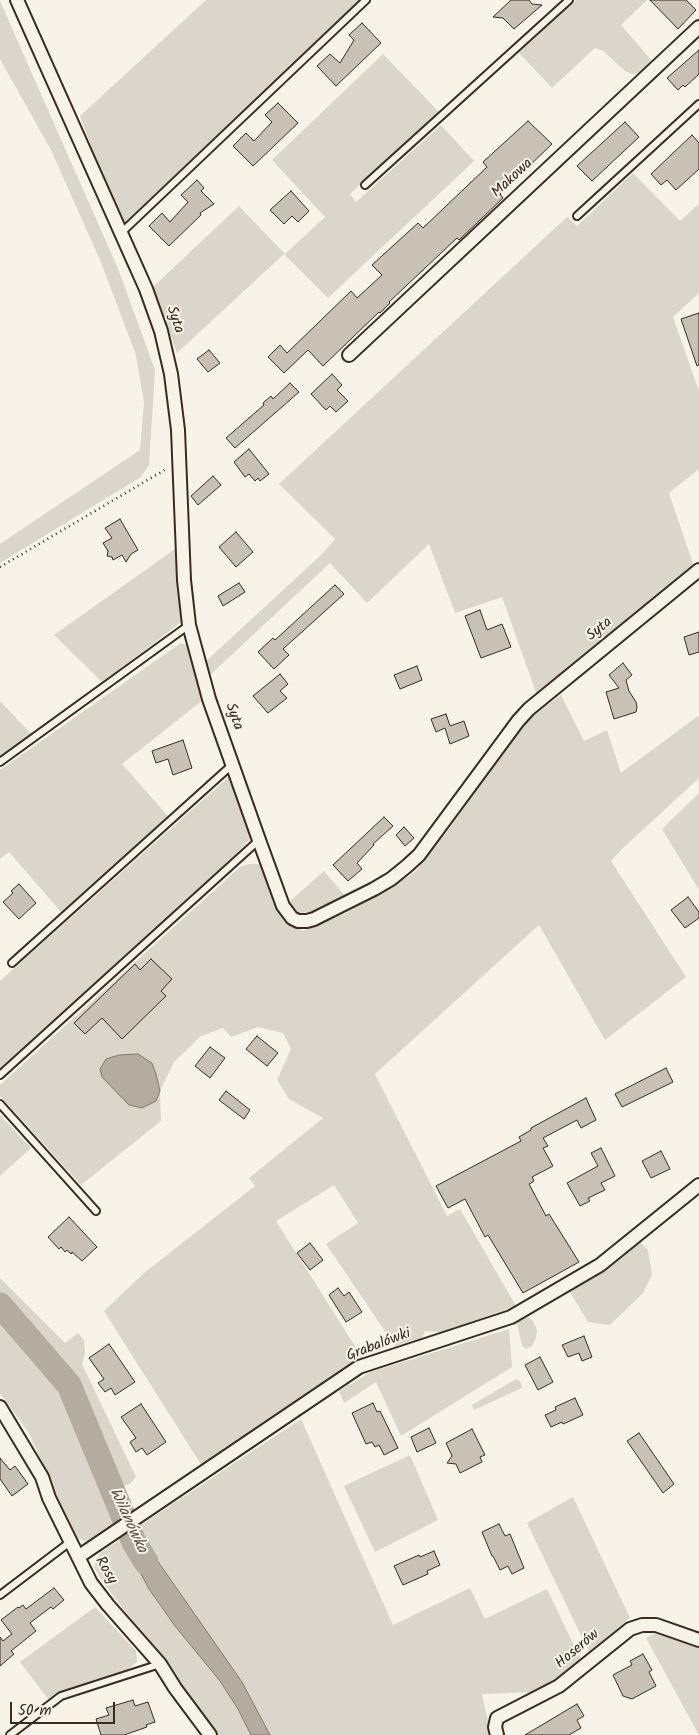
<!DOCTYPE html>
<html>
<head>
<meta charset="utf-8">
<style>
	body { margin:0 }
	#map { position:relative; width:699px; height:1735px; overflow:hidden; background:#f7f3e8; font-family:Kalam,sans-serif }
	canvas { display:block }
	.scale { position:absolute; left:10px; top:1702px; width:105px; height:22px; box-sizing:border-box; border:2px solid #3b2a1e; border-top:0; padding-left:6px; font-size:15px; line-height:18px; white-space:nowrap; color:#3b2a1e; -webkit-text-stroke:4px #f7f3e8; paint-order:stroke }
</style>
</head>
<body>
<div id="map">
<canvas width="699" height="1735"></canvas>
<div class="scale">50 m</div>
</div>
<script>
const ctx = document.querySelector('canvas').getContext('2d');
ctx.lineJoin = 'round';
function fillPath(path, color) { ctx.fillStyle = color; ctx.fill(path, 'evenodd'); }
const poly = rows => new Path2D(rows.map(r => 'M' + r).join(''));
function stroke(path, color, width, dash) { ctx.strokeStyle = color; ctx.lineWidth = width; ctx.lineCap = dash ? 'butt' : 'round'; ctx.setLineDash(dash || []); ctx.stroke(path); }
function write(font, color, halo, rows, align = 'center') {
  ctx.font = font + ' Kalam,sans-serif'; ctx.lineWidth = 4; ctx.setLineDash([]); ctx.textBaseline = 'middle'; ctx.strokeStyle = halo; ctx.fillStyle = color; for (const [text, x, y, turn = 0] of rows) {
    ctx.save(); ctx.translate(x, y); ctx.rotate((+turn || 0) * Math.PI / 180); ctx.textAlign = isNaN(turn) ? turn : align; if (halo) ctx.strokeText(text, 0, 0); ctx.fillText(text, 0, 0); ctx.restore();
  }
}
fillPath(poly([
	[206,0,359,0,125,223,94,154,80,116],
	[576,0,647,0,621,25,653,62,642,72,632,74,625,71,603,51,595,48,552,88,519,53],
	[0,1,119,271,155,370,149,465,141,477,0,563,0,544,140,450,144,403,136,355,100,260,51,150,0,59],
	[383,54,439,112,350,194,356,202,441,125,474,161,328,298,284,254,177,353,153,287,239,206,285,254,325,217,272,160],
	[633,173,680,221,699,204,699,293,673,317,699,391,699,469,669,493,694,567,538,698,502,597,455,613,429,544,367,603,330,563,208,677,204,663,321,555,335,539,279,484,567,217,577,226],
	[178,547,183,621,102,682,54,635],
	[181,643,187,645,203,700,122,764,168,816,61,912,9,852,0,859,0,770],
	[561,695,584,741,607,730,621,773,698,716,699,717,699,778,623,848,611,861,686,977,605,1040,539,925,375,1074,447,1216,460,1209,516,1306,441,1332,425,1331,422,1338,395,1346,326,1244,358,1223,334,1185,276,1221,363,1359,202,1466,104,1311,144,1273,255,1186,249,1178,323,1118,289,1099,277,1080,291,1049,283,1033,258,1027,231,1037,223,1028,201,1036,174,1062,160,1091,161,1121,81,1185,0,1096,0,1085,240,867,249,864,261,864,273,903,284,920,303,931,345,914,414,873,449,829,523,724],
	[0,701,31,734,0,756],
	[232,774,252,836,237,853,0,1068,0,981],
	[699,793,699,890,662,829],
	[324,871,345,896,317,911,299,913,289,902],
	[0,1115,31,1148,0,1176],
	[639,1241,648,1250,652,1275,643,1293,610,1325,588,1322,570,1292,613,1264],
	[0,1278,65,1343,78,1333,84,1340,85,1353,82,1364,136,1477,130,1484,122,1486,135,1511,87,1542,79,1539,73,1532,29,1433,0,1393],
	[528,1317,533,1321,537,1330,536,1338,532,1346,526,1349,522,1346,517,1323,520,1318],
	[509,1329,512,1367,401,1436,376,1382,344,1403,339,1391,371,1372],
	[516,1379,520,1381,522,1388,474,1410,472,1405],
	[301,1419,393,1625,470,1588,485,1619,547,1589,581,1660,554,1684,537,1692,482,1694,491,1735,270,1735,242,1682,152,1553,138,1527],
	[410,1455,438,1520,375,1552,344,1486],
	[573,1497,630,1618,589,1652,527,1523],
	[122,1538,149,1589,175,1626,220,1681,238,1709,251,1735,215,1735,176,1677,105,1585,94,1567,100,1553],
	[95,1607,136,1651,137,1662,128,1669,58,1692,48,1699,20,1662],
	[657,1632,699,1647,699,1735,646,1638]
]), '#dbd6cb');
const water = poly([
	[138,1054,152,1063,156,1074,160,1091,156,1101,142,1108,129,1105,102,1077,100,1069,106,1059,119,1055,138,1054],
	[138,1527,152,1553,242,1682,270,1735,251,1735,238,1709,220,1681,175,1626,149,1589,122,1538,138,1527]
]);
fillPath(water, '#b4aca0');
stroke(water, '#84786c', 1);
stroke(poly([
	[0,1305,69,1385,134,1542,146,1562]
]), '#b4aca0', 25);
const building = poly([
	[511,0,529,0,532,4,542,5,514,29,503,18,493,17,511,0],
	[650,0,686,0,696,10,678,29,650,0],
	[362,23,381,43,336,86,317,66,330,54,340,63,354,40,349,35,362,23],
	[699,50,699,74,685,87,683,85,678,90,667,78,699,50],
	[278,103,298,123,253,166,233,146,246,133,254,141,272,122,265,115,278,103],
	[528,121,552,144,500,194,503,198,459,240,457,238,389,302,390,303,380,313,379,312,323,366,308,350,284,373,268,357,280,345,287,353,351,291,357,298,382,275,372,265,418,223,423,228,487,167,483,162,528,121],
	[625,122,639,137,592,181,577,166,625,122],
	[692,135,699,143,699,169,676,190,667,180,661,185,651,174,692,135],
	[197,180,204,188,201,191,214,204,200,213,201,215,169,246,149,226,162,213,170,222,188,202,181,195,197,180],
	[291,191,309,211,298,222,292,216,284,224,270,210,291,191],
	[699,313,699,365,697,366,681,319,699,313],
	[209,350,220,363,208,372,197,359,209,350],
	[332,374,342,385,337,390,348,401,336,412,330,406,326,410,311,394,332,374],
	[290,383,299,392,235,448,226,438,264,405,263,403,271,396,273,399,290,383],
	[249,449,269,474,260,481,258,478,255,481,249,474,245,477,234,462,249,449],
	[213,476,221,485,198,505,191,496,213,476],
	[120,519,138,550,131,554,126,562,122,555,113,560,112,557,107,556,108,551,103,543,112,538,105,528,120,519],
	[236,532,253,552,236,567,219,547,236,532],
	[239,583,245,592,223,606,218,596,239,583],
	[335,585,344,594,283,649,289,655,274,669,258,652,273,638,275,640,335,585],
	[480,610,487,630,502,624,511,647,481,658,465,616,480,610],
	[699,632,699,652,689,655,684,637,699,632],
	[623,663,632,675,626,680,629,691,636,702,637,707,636,712,614,719,606,692,619,688,609,675,623,663],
	[417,666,422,680,400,689,394,675,417,666],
	[280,674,288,684,280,691,287,698,268,713,253,696,280,674],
	[446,714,450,726,464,721,469,736,450,744,445,728,436,732,431,719,446,714],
	[183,740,192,768,173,775,168,759,156,763,152,751,183,740],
	[384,817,393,826,373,844,374,845,357,863,362,869,348,881,333,865,384,817],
	[404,827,414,838,405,846,396,835,404,827],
	[19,884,36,903,19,919,3,902,13,893,11,891,19,884],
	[688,897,699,912,699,918,685,928,671,910,688,897],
	[151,959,172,979,161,991,166,996,122,1039,102,1018,85,1034,74,1023,135,964,140,970,151,959],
	[257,1036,278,1053,267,1066,246,1049,257,1036],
	[210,1047,225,1058,210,1078,195,1066,210,1047],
	[666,1068,673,1082,622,1107,615,1094,666,1068],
	[226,1091,250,1110,244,1119,219,1100,226,1091],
	[586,1098,596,1120,581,1128,577,1120,543,1138,548,1146,543,1148,553,1166,532,1177,534,1181,529,1184,546,1216,549,1214,579,1262,523,1293,488,1235,485,1237,465,1199,448,1208,436,1186,521,1141,519,1137,531,1130,531,1128,586,1098],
	[601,1148,615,1176,601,1183,605,1190,588,1198,590,1201,580,1206,567,1183,598,1166,591,1153,601,1148],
	[661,1151,670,1169,651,1178,642,1161,661,1151],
	[69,1217,97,1247,82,1261,72,1252,71,1254,67,1250,65,1252,61,1247,59,1249,48,1237,69,1217],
	[310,1243,323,1260,310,1270,297,1253,310,1243],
	[338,1288,344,1296,349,1292,362,1312,346,1322,329,1295,338,1288],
	[584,1336,592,1357,582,1361,579,1353,568,1357,562,1345,584,1336],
	[109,1344,135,1382,115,1395,111,1388,105,1392,98,1383,104,1379,89,1358,109,1344],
	[540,1357,553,1382,538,1390,525,1365,540,1357],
	[575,1398,583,1415,563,1424,562,1422,551,1427,545,1415,556,1410,555,1407,575,1398],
	[373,1403,377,1412,380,1411,398,1448,384,1455,379,1445,375,1447,372,1442,366,1444,352,1413,373,1403],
	[141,1404,166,1442,147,1455,142,1448,136,1452,130,1442,136,1438,121,1417,141,1404],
	[429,1428,436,1443,417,1452,411,1437,429,1428],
	[472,1429,485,1455,480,1457,482,1462,460,1473,456,1464,447,1463,452,1456,446,1443,472,1429],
	[639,1433,674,1484,663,1493,627,1441,639,1433],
	[0,1458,10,1470,15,1466,28,1484,12,1496,0,1479,0,1458],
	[499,1524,505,1536,510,1534,524,1568,512,1574,508,1566,500,1570,493,1556,492,1556,482,1532,499,1524],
	[434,1551,440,1565,427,1571,428,1574,403,1585,394,1566,419,1555,420,1557,434,1551],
	[54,1588,64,1600,53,1609,51,1607,30,1623,36,1631,11,1651,14,1654,0,1666,0,1637,3,1641,12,1634,1,1620,18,1607,19,1608,23,1605,26,1609,54,1588],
	[643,1654,652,1670,649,1672,656,1686,632,1699,623,1696,613,1675,632,1665,630,1661,643,1654],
	[133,1700,135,1706,148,1702,155,1722,146,1725,147,1727,124,1735,101,1735,96,1719,109,1715,106,1708,133,1700],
	[577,1704,584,1716,577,1720,581,1728,569,1735,525,1735,577,1704]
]);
fillPath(building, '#c8c1b6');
stroke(building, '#3b2a1e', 1);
const service = poly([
	[365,185,569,0],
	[577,216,699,104],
	[121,233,366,0],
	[0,762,189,625],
	[12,963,233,764],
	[0,1075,259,840],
	[0,1104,96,1211],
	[0,1595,70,1542],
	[10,1735,61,1696,160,1664]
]);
const minor = poly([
	[17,0,146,289,161,331,171,374,178,430,184,580,189,625,209,699,259,840,283,906,292,918,298,921,307,921,314,919,374,889,391,879,407,866,419,855,518,721,529,709,699,570],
	[349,355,699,27],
	[0,1407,42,1477,49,1498,91,1583,108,1605,160,1664,175,1688,210,1735],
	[78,1557,359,1367,511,1317,600,1265,699,1185],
	[497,1735,495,1727,497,1718,559,1686,630,1629,642,1625,656,1625,699,1640]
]);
stroke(service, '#3b2a1e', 10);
stroke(minor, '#3b2a1e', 16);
stroke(poly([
	[0,567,168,468]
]), '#3b2a1e', 2.5, [1, 4]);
stroke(service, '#f7f3e8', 6);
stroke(minor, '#f7f3e8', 12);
write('15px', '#3b2a1e', '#f7f3e8', [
	["Makowa",513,179,-43],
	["Syta",174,320,72],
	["Syta",600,630,-39],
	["Syta",233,717,70],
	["Grabalówki",379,1346,-21],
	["Rosy",105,1571,59],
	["Hoserów",578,1650,-40]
]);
write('italic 16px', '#5f5145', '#f7f3e8', [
	["Wilanówka",127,1521,65]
]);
</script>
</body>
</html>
